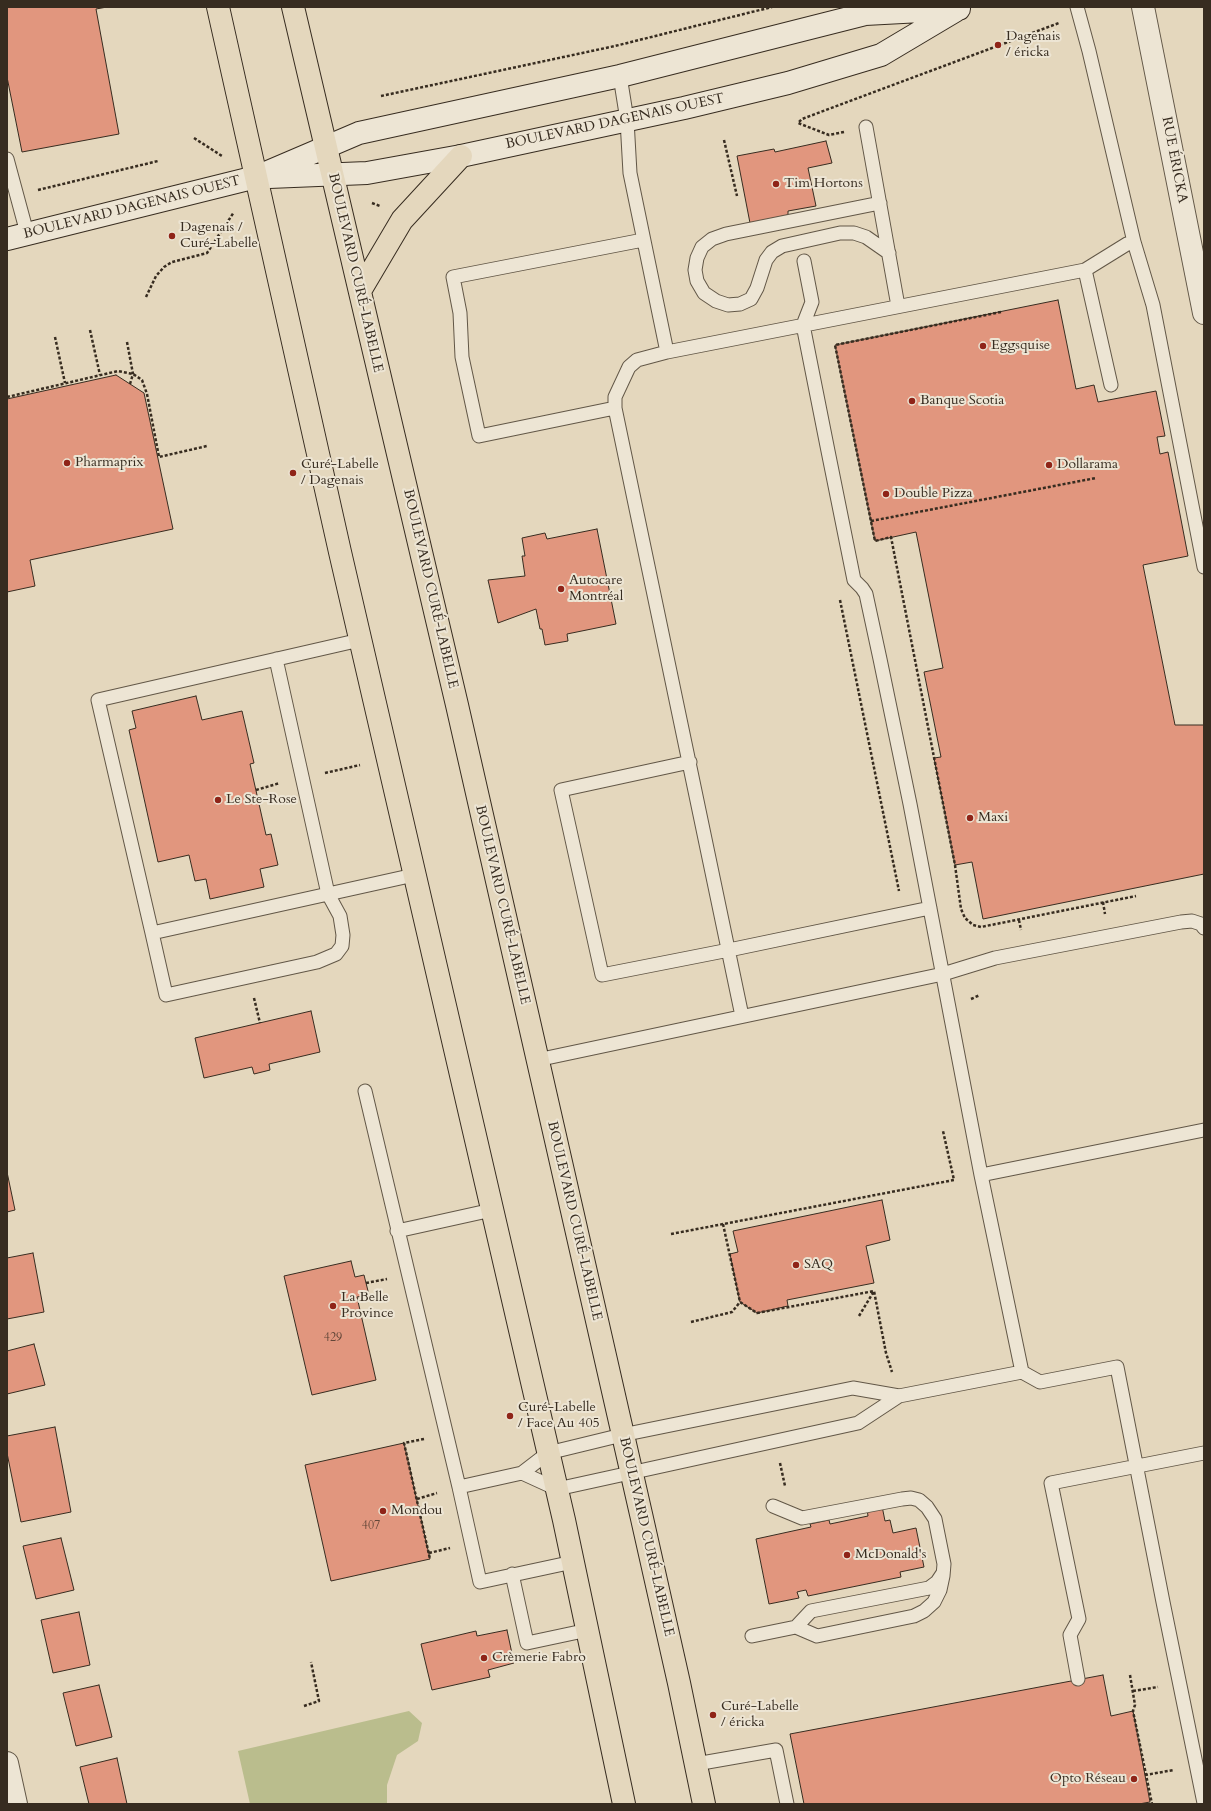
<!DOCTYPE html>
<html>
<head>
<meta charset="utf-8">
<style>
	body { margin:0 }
	#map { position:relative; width:1211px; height:1811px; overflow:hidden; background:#e4d7bd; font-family:Cardo,serif }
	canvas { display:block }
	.frame { position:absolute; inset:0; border:8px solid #372c20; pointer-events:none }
</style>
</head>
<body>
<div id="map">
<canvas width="1211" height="1811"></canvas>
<div class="frame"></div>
</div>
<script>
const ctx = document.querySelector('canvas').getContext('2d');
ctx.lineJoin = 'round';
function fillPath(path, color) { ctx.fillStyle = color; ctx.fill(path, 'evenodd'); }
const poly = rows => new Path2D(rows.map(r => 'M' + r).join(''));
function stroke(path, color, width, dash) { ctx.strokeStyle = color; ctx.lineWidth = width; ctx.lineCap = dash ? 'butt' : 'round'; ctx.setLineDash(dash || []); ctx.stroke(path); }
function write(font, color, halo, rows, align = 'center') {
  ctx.font = font + ' Cardo,serif'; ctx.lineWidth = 4; ctx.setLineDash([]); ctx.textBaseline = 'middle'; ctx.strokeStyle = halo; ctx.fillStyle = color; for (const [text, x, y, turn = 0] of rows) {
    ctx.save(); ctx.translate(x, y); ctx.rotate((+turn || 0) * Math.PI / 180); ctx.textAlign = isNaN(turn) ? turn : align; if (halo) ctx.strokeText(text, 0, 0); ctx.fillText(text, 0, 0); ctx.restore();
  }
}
fillPath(poly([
	[409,1711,422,1723,418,1741,397,1755,387,1785,387,1804,250,1804,238,1751]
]), '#babd8d');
const building = poly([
	[7,7,107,7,96,9,119,134,22,152,7,77,7,7],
	[826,141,832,163,808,168,816,206,788,211,788,215,750,223,737,156,774,149,775,152,826,141],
	[1058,300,1076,389,1094,385,1098,402,1156,391,1165,436,1157,437,1160,454,1168,452,1188,556,1143,565,1175,725,1204,725,1204,874,983,919,972,862,955,865,934,758,941,757,924,672,943,668,916,532,875,541,835,345,1058,300],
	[116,375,144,393,173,529,30,560,35,586,7,592,7,399,116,375],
	[597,529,616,624,567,634,568,641,545,645,542,629,540,629,536,609,498,623,488,580,525,576,522,556,525,556,522,538,545,533,547,539,597,529],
	[196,696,202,720,242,711,254,763,250,764,266,835,271,834,278,865,260,869,264,887,210,899,206,879,195,881,189,855,158,862,129,730,136,728,132,711,196,696],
	[311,1011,320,1052,269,1064,270,1070,254,1074,252,1067,204,1078,195,1038,311,1011],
	[7,1172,15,1210,7,1212,7,1172],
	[882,1200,890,1240,866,1246,874,1283,787,1300,788,1306,757,1313,740,1302,730,1254,738,1252,733,1231,882,1200],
	[33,1253,44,1312,7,1319,7,1258,33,1253],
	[351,1261,355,1277,364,1275,369,1295,357,1297,376,1380,312,1395,284,1276,351,1261],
	[34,1344,45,1385,7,1394,7,1351,34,1344],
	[55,1427,71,1512,21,1522,7,1453,7,1436,55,1427],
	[404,1443,430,1559,331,1581,305,1465,404,1443],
	[882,1506,885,1521,890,1520,893,1533,916,1528,924,1567,900,1572,901,1577,808,1596,806,1590,801,1591,797,1592,799,1598,769,1604,756,1539,811,1527,810,1524,829,1520,830,1524,868,1516,867,1509,882,1506],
	[61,1538,74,1590,36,1599,23,1546,61,1538],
	[79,1612,90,1665,53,1673,41,1620,79,1612],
	[507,1630,514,1663,488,1670,490,1677,432,1690,421,1644,476,1631,477,1636,507,1630],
	[1103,1675,1111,1716,1133,1711,1150,1802,1139,1804,804,1804,790,1734,1103,1675],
	[99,1685,112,1737,76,1746,63,1693,99,1685],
	[117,1758,127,1804,89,1804,80,1767,117,1758]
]);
fillPath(building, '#e1967e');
stroke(building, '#372c20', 1);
const service = poly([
	[620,76,627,120,630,173,667,352,1085,270,1127,244,1134,242,1089,51,1077,7],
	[866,127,898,306],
	[7,159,27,233],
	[880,203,726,234,712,239,702,247,697,258,695,270,697,281,704,293,716,301,728,305,740,304,751,299,757,288,766,260,772,252,782,246,840,233,854,233,866,237,889,253],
	[1134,242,1153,305,1204,567],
	[804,261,812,302,803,325,828,451,854,580,862,588,866,594,880,659,910,804,981,1175,1022,1372],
	[1085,270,1111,385],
	[667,352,637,360,629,367,615,397,615,408,742,1016],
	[615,408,479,436,462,357,460,313,453,277,643,240],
	[360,640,98,700,152,933,414,875],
	[690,762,561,790,602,975,729,950,930,908],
	[152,933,166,995,317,962,336,954,342,946,343,935,340,916,328,894,276,659],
	[537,1060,943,974,995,958,1181,922,1192,921,1201,924,1204,928],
	[365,1091,459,1487,522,1473,548,1453,622,1435,853,1388,899,1396,1022,1372,1040,1382,1117,1367,1163,1602,1204,1803],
	[981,1175,1204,1130],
	[397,1231,492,1210],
	[522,1473,557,1489,858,1423,899,1396],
	[459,1487,480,1582,573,1562],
	[512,1574,527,1643,588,1630],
	[796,1627,811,1611,929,1588,937,1582,943,1573],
	[752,1636,796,1627,817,1636,914,1616,924,1611,934,1602,940,1590,943,1576,944,1564,935,1519,927,1507,919,1500,911,1498,902,1499,802,1518,773,1506],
	[1078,1679,1070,1635,1079,1619,1051,1483,1204,1453],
	[696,1764,776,1750,787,1804]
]);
const minor = poly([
	[1143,7,1204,313],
	[7,1763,16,1804]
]);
const secondary = poly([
	[269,177,367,173,461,156,684,108,788,83,881,55,955,11],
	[7,239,256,177,359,133,620,76,865,14,959,9]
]);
const primary = poly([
	[218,7,340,552,564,1520,624,1804],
	[293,7,457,705,641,1514,679,1683,704,1804],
	[360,291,402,220,461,156]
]);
stroke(service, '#625747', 15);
stroke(minor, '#625747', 24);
stroke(secondary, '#372c20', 24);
stroke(primary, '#372c20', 24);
stroke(poly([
	[381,96,615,46,772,7],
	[844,132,829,135,798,123,802,119,834,107,1059,23],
	[194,138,222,156],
	[724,140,737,196],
	[38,190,158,161],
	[372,203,380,206],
	[146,297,156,276,164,267,172,262,207,253,234,212],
	[1001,312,835,345,875,541,891,537,955,865,961,909,965,918,973,925,981,927,1136,896],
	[90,330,100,375],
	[55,337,65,383],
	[127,342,133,374,130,384],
	[7,397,118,371,133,374,142,380,147,394,159,457,207,446],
	[871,521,1096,478],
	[840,600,899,891],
	[325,773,360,765],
	[256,790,280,783],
	[1103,902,1105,914],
	[1019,920,1021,930],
	[254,998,260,1023],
	[971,999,980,995],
	[723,1224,740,1302,757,1313,874,1291,886,1353,892,1372],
	[671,1234,954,1180,943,1131],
	[366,1283,387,1279],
	[859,1316,874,1291],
	[691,1322,732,1312,740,1302],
	[424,1439,404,1443,430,1559],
	[780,1463,785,1486],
	[417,1499,437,1493],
	[429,1553,450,1548],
	[1130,1675,1135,1705,1133,1711,1152,1804],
	[1133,1691,1158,1687],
	[304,1706,319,1701,311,1662],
	[1145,1775,1174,1770]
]), '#372c20', 2.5, [3, 2]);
stroke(service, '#ede5d4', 13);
stroke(minor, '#ede5d4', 22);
stroke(secondary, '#ede5d4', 22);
stroke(primary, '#e4d7bd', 22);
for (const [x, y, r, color] of [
	[998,45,4,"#8f2418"],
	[776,184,4,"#8f2418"],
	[172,236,4,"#8f2418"],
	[983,346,4,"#8f2418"],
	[912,401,4,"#8f2418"],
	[67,463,4,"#8f2418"],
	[1049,465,4,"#8f2418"],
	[293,473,4,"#8f2418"],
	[886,494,4,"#8f2418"],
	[561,589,4,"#8f2418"],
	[218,800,4,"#8f2418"],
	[970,818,4,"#8f2418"],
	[796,1265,4,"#8f2418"],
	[333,1306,4,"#8f2418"],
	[510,1416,4,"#8f2418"],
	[383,1511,4,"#8f2418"],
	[847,1555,4,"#8f2418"],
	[484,1658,4,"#8f2418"],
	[713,1715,4,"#8f2418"],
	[1134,1779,4,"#8f2418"]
]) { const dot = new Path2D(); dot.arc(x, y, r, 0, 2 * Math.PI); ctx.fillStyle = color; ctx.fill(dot); stroke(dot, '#ede5d4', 1.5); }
write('12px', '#624638', null, [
	["429",333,1338],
	["407",371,1526]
]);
write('14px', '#372c20', '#ede5d4', [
	["Dagenais",1006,37],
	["/ éricka",1006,53],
	["Tim Hortons",784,184],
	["Dagenais /",180,228],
	["Curé-Labelle",180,244],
	["Eggsquise",991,346],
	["Banque Scotia",920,401],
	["Pharmaprix",75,463],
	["Curé-Labelle",301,465],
	["/ Dagenais",301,481],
	["Dollarama",1057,465],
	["Double Pizza",894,494],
	["Autocare",569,581],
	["Montréal",569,597],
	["Le Ste-Rose",226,800],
	["Maxi",978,818],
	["SAQ",804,1265],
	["La Belle",341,1298],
	["Province",341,1314],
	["Curé-Labelle",518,1408],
	["/ Face Au 405",518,1424],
	["Mondou",391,1511],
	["McDonald's",855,1555],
	["Crèmerie Fabro",492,1658],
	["Curé-Labelle",721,1707],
	["/ éricka",721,1723],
	["Opto Réseau",1126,1779,"right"]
], 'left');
write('14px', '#372c20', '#ede5d4', [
	["BOULEVARD DAGENAIS OUEST",615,122,-12],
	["RUE ÉRICKA",1174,160,79],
	["BOULEVARD DAGENAIS OUEST",132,208,-14],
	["BOULEVARD CURÉ-LABELLE",355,273,77],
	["BOULEVARD CURÉ-LABELLE",430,589,77],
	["BOULEVARD CURÉ-LABELLE",502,905,77],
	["BOULEVARD CURÉ-LABELLE",574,1221,77],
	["BOULEVARD CURÉ-LABELLE",646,1537,77]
]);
</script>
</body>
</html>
